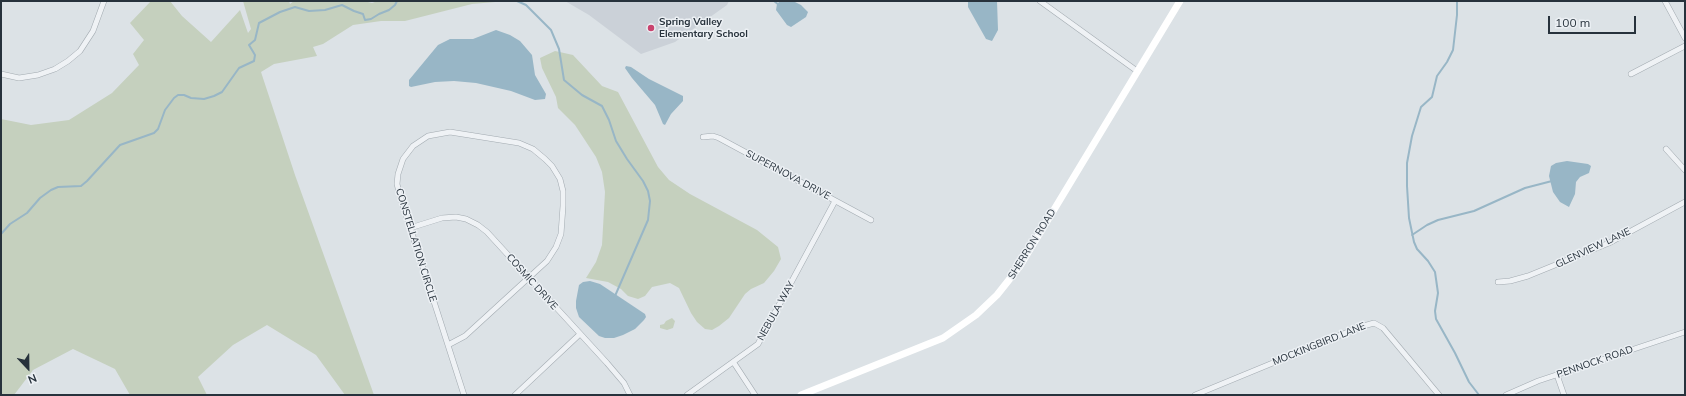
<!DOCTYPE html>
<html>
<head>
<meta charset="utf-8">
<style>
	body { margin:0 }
	#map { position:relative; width:1686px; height:396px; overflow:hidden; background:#dce2e6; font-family:Mulish,sans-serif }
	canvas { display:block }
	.frame { position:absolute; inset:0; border:2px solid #27323c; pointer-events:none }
	.north { position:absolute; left:8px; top:348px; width:40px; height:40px; -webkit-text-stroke:3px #ecf0f4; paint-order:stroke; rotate:158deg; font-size:11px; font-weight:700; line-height:16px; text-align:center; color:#27323c }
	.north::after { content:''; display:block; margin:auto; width:14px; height:18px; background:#27323c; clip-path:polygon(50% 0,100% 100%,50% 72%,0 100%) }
	.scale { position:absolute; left:1548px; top:16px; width:88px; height:18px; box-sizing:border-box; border:2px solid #27323c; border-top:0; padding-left:5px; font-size:12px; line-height:14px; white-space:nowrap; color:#27323c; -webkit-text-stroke:3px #ecf0f4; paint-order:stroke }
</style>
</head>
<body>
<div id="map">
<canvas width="1686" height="396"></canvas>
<div class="frame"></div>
<div class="north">N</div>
<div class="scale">100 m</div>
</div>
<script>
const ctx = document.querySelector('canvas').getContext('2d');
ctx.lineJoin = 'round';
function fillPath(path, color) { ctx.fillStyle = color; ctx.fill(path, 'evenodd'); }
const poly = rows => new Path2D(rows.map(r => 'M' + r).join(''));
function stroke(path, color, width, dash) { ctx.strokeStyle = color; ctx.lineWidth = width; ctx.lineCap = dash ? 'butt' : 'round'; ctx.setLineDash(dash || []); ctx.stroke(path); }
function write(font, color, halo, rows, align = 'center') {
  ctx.font = font + ' Mulish,sans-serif'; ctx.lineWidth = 3; ctx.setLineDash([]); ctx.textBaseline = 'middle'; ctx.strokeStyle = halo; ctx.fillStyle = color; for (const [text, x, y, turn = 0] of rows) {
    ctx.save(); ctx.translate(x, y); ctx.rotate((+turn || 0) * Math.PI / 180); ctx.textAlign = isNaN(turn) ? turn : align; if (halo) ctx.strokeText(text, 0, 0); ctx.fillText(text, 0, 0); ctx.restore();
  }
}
fillPath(poly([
	[565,1,729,1,727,5,675,42,641,54,589,15]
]), '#cbd1d8');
fillPath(poly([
	[151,1,170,1,182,16,211,42,240,10,248,33,251,29,243,1,289,1,290,4,294,1,364,1,372,3,378,1,507,1,472,4,405,21,381,21,353,25,323,44,313,47,317,56,274,64,261,72,295,175,374,395,345,395,316,355,267,325,233,345,198,377,207,395,130,395,115,369,73,349,33,370,14,395,1,395,1,119,31,125,69,120,112,93,139,65,133,54,144,40,130,23],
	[555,51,573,55,602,86,618,92,658,167,669,180,690,194,757,230,778,247,781,259,774,271,764,283,751,289,745,294,729,318,719,326,712,330,705,329,697,322,691,313,679,288,670,283,652,287,645,296,638,299,628,296,621,289,608,282,586,278,596,262,602,245,605,192,602,172,596,157,575,125,558,108,556,97,542,68,540,58],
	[672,318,675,321,673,328,667,330,660,328,660,325,664,324,666,321]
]), '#c5d0be');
fillPath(poly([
	[780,1,793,1,801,5,808,12,806,17,791,27,787,25,776,10,777,4],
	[968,1,997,1,998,30,992,41,986,39,968,7],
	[496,30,510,35,520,41,532,55,535,75,546,94,545,99,535,100,511,91,476,83,454,81,435,82,411,87,409,86,409,80,438,45,450,39,473,39],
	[626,66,631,67,649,79,683,96,683,101,671,114,665,125,663,124,655,105,632,78,625,68],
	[1567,161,1588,164,1591,166,1589,173,1580,177,1576,182,1575,194,1569,207,1560,202,1553,192,1549,176,1551,166,1556,163],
	[590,281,600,284,645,314,646,317,644,320,635,329,623,335,614,338,605,338,599,336,579,317,576,308,576,301,579,285,583,282]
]), '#98b6c6');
stroke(poly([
	[517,1,526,5,551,30,559,49,564,80,582,95,602,106,609,120,616,141,627,159,643,181,648,191,650,201,648,220,615,296],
	[774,1,779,5],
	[1457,1,1457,15,1453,50,1447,62,1437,76,1432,97,1421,107,1412,136,1407,163,1407,186,1409,218,1414,242,1417,249,1428,261,1435,272,1438,293,1435,311,1436,319,1455,353,1469,382,1479,395],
	[1,234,10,224,27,213,40,198,51,190,58,187,81,186,87,181,120,145,154,133,158,129,165,110,174,98,178,95,184,95,191,98,204,99,214,96,222,92,239,68,254,61,255,55,249,45,255,40,259,23,280,12,295,7,309,11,325,10,342,5,354,11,363,14,365,20,371,19,379,14,389,10,395,5,397,1],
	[1412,235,1427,225,1438,220,1474,211,1525,188,1552,181]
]), '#98b6c6', 2);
const street = poly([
	[1040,1,1137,71],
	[1665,1,1685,38],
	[1,74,19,78,38,75,55,69,68,61,80,51,93,31,104,1],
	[1631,74,1685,46],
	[703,137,713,136,719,138,871,220],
	[1666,149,1685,170],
	[410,228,442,218,456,217,466,219,478,225,487,232,607,363,624,383,630,395],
	[1498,282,1510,281,1528,276,1609,243,1685,202],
	[448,345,465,336,547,261,556,247,561,234,563,206,563,191,560,179,552,166,545,159,533,149,519,143,450,132,428,136,413,146,403,159,398,174,397,184,400,196,464,395],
	[734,363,755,395],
	[1557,375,1564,395],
	[515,395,580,334],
	[687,395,758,344,835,201],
	[1195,395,1360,327,1374,323,1383,328,1439,395],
	[1506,395,1538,381,1685,332]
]);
stroke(street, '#a2aab0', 6);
stroke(street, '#eff2f5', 5);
stroke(poly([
	[801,395,943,338,976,315,997,295,1020,266,1180,1]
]), '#fff', 7);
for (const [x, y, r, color] of [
	[651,28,4,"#c9436e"]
]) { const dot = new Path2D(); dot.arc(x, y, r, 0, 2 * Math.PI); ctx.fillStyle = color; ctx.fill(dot); stroke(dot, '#ecf0f4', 1.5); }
write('bold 10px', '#27323c', '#ecf0f4', [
	["Spring Valley",659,22],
	["Elementary School",659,34]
], 'left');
write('10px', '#27323c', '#ecf0f4', [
	["SUPERNOVA DRIVE",788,175,28],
	["SHERRON ROAD",1032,244,-58],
	["CONSTELLATION CIRCLE",416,245,73],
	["GLENVIEW LANE",1593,248,-25],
	["COSMIC DRIVE",532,282,48],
	["NEBULA WAY",776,311,-61],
	["MOCKINGBIRD LANE",1319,344,-22],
	["PENNOCK ROAD",1595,362,-19]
]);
</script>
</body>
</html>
